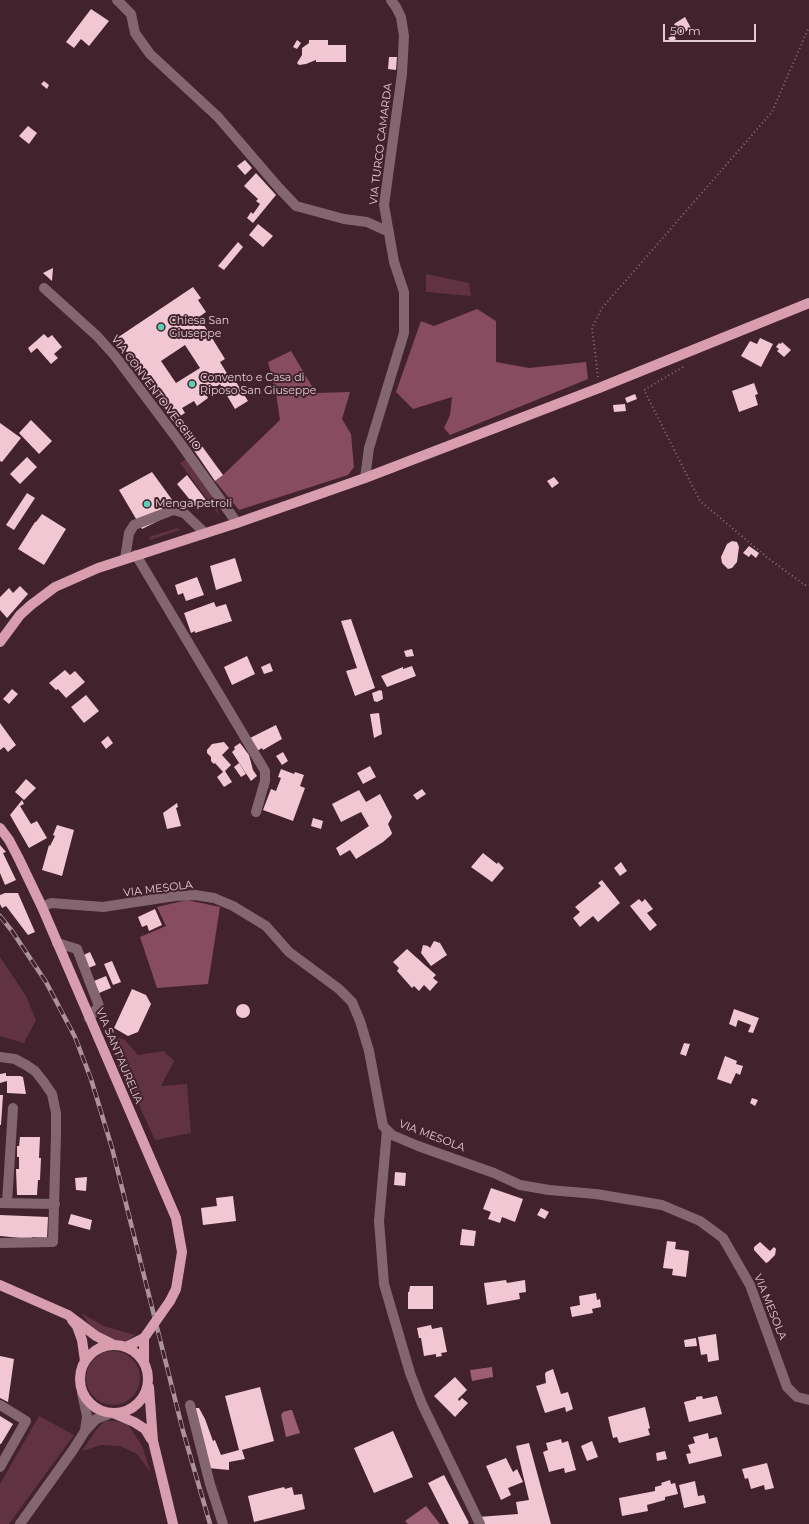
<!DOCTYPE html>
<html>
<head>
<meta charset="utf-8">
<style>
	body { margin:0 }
	#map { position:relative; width:809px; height:1524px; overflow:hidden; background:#41222d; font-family:Montserrat,sans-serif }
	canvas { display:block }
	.scale { position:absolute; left:663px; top:24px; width:93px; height:18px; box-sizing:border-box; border:2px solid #e2ccd2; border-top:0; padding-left:5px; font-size:12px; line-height:14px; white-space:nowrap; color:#e2ccd2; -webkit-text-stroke:3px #41222d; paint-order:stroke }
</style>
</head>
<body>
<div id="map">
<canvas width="809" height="1524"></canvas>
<div class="scale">50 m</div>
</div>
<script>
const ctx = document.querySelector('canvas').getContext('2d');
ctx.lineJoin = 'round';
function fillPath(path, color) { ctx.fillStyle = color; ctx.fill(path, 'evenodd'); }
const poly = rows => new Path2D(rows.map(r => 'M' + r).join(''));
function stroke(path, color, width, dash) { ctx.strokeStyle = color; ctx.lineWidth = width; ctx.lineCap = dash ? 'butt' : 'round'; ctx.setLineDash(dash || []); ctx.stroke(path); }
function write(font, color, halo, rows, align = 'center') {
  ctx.font = font + ' Montserrat,sans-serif'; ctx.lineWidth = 4; ctx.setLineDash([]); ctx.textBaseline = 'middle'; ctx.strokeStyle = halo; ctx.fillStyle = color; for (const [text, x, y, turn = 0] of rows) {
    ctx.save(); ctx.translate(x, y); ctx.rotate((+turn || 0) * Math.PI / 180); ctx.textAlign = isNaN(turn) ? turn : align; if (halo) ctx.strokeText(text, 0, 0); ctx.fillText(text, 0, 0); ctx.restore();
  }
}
fillPath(poly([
	[426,274,469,283,471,296,426,292],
	[186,459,215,499,219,515,180,463],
	[177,528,180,530,150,540,149,537],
	[0,957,26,996,36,1020,24,1043,0,1036],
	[109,1036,125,1040,138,1055,164,1051,174,1061,161,1086,187,1084,191,1133,155,1140,115,1053],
	[81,1313,104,1326,135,1335,123,1344,111,1341,95,1332],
	'86 1378a27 27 0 1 1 54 0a27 27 0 1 1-54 0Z',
	[39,1416,74,1435,9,1524,0,1524,0,1484],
	[105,1421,115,1421,128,1424,142,1446,151,1473,137,1454,120,1446,101,1445,82,1451,96,1430]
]), '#613242');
fillPath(poly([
	[477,309,496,321,496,362,529,368,586,362,588,379,450,435,444,428,450,415,452,397,413,409,396,392,421,321,434,326],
	[291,351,316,393,350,392,342,419,351,434,354,467,348,475,239,510,215,481,223,475,280,420,276,393,268,362],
	[187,900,220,907,208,984,157,988,140,937,166,926,157,907]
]), '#884c60');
fillPath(poly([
	[492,1367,493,1377,472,1381,470,1370],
	[290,1410,292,1410,300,1433,286,1437,281,1415,283,1412],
	[426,1506,440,1524,408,1524,405,1521]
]), '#9c5e72');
fillPath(poly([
	[91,9,109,21,89,46,81,39,74,48,66,42],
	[685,17,691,28,680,35,678,32,674,35,676,39,671,42,668,38,674,35,671,30,676,27,674,24],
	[297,40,301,43,297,49,293,47],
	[309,40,328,40,328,45,346,45,346,62,316,62,316,60,306,64,299,65,297,63,302,55,302,48,309,43],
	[389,57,397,57,396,70,388,69],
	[44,81,49,85,47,89,41,84],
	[28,126,37,133,29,144,19,136],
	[245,160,252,168,245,175,237,166],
	[256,173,276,195,253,223,247,218,251,212,253,214,260,204,256,201,258,199,244,186],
	[258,224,273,236,263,247,249,235],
	[238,242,243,247,224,270,218,266],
	[53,268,52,281,43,273],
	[193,287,201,298,198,300,206,312,199,317,225,359,220,362,228,375,231,374,248,401,235,409,220,384,206,394,208,398,197,406,194,401,182,408,185,413,180,416,223,475,215,481,117,338],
	[185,345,200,368,176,383,161,361],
	[44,334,48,338,52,335,62,347,54,354,58,358,51,364,37,348,31,353,28,348],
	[760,338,773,344,761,367,741,356,750,341,757,344],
	[782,342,791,350,784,357,777,351,779,349,776,347,779,343,781,344],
	[754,383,758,394,755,395,758,405,739,412,732,391],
	[635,394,637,399,627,403,625,398],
	[625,404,626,411,614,412,613,405],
	[31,420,52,441,39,454,19,433],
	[0,423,21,438,2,462,0,461],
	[27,457,37,467,20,484,10,474],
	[152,472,173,501,162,507,168,516,142,529,119,490],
	[187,475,206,500,195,506,177,484],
	[554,477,559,483,552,488,547,481],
	[27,493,35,498,14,530,6,525],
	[42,514,66,529,44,565,18,549,35,522,36,522],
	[732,541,737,542,739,547,737,562,732,568,728,569,722,563,721,557,727,544],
	[749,546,759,553,756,558,751,554,749,557,743,553],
	[235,558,242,581,216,590,210,566],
	[197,577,204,595,186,601,183,593,178,595,175,585],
	[20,586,28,594,7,618,0,610,0,597,9,588,13,593],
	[214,602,216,607,226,604,232,621,195,633,195,631,191,633,184,613],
	[351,619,375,688,355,696,346,671,357,668,341,621],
	[412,649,414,656,406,657,404,651],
	[247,656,255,674,232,685,224,667],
	[270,663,273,671,264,674,261,667],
	[412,666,416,676,387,687,381,676,403,667,403,669],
	[65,670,70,675,75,671,85,682,66,698,58,689,56,690,49,683],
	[12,689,18,694,9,704,3,699],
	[380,690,382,691,383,699,377,702,374,701,372,693],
	[86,695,99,711,84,723,71,707],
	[379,713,382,734,374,738,370,714],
	[0,723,16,745,8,752,4,747,0,750],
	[276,725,282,739,263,750,262,748,257,751,250,738],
	[108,736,113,743,106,749,101,742],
	[224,742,229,748,222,755,231,765,225,771,232,782,224,787,217,777,223,772,215,763,214,764,211,761,211,757,207,753,207,750,212,744],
	[240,743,249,755,253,770,257,776,251,781,232,752,235,749,234,747],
	[283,752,288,761,282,765,276,756],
	[239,763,246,774,241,777,234,767],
	[370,766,376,777,363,784,357,773],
	[281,769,294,774,295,772,304,775,300,786,305,788,293,821,263,810,271,789,276,791,281,778,278,777],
	[26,779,36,788,24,800,15,792],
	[422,789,426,794,417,800,413,795],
	[359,790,366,802,380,794,392,817,388,824,392,833,391,835,383,842,356,859,350,850,340,856,336,848,369,826,361,812,341,822,332,804],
	[22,800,24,804,20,806,31,824,37,821,47,838,29,848,10,815],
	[177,803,178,807,176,808,181,826,167,829,163,813],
	[313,818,323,821,321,829,311,826],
	[57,825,74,830,62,876,42,870,49,845,50,846,55,836,53,835],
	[0,845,6,852,3,853,16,880,5,885,0,873],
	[483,853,497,864,498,862,504,868,492,882,471,867],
	[621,862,627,871,620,876,614,868],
	[602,880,620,903,598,922,593,916,580,927,573,918,580,912,575,907,601,886,598,883],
	[5,893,18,893,35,932,28,935,6,906,2,908,0,904,0,895],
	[639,899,642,902,645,899,653,909,647,913,657,925,650,931,630,906],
	[155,909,162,925,149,931,147,925,142,927,138,917],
	[434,941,440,943,447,955,431,966,421,953,423,945,428,946,430,948],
	[407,949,436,975,433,978,438,982,430,991,424,985,419,991,414,986,412,988,397,971,399,968,393,962],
	[90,952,96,965,83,970,77,958],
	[112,961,121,982,113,985,104,964],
	[106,976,111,988,99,993,94,981],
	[132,989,146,995,151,1004,138,1032,128,1036,114,1028],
	'236 1011a7 7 0 1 1 14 0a7 7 0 1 1-14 0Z',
	[734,1009,759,1018,753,1033,748,1032,751,1025,738,1020,736,1027,729,1024],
	[684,1043,690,1044,686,1056,680,1054],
	[725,1056,737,1061,736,1064,743,1066,740,1075,736,1073,731,1084,717,1079],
	[6,1073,6,1076,20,1076,23,1077,26,1094,7,1093,7,1081,0,1083,0,1074],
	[0,1095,3,1095,1,1125,0,1125],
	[752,1098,758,1100,755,1106,750,1103],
	[20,1137,40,1137,39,1158,41,1158,40,1180,38,1180,37,1195,17,1195,16,1169,19,1169,19,1157,17,1157,17,1146,19,1146],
	[395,1172,406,1173,405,1186,394,1185],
	[87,1177,86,1191,76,1190,75,1178],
	[491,1188,523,1199,515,1222,502,1217,500,1223,488,1219,491,1212,483,1209],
	[233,1196,236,1221,203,1225,201,1208,217,1206,216,1198],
	[541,1208,549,1212,545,1219,537,1215],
	[71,1214,92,1220,90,1230,68,1224],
	[0,1215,48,1217,47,1238,32,1237,32,1239,0,1236],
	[462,1229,476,1231,474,1246,460,1245],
	[667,1241,676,1242,675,1249,689,1251,686,1277,672,1275,673,1269,663,1268],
	[760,1242,770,1251,774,1247,776,1249,775,1255,768,1262,766,1263,754,1250,754,1247],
	[506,1280,507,1283,525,1280,526,1292,519,1293,520,1299,487,1305,484,1283],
	[410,1286,433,1286,433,1309,408,1309,408,1292,409,1292],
	[596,1293,597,1300,600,1299,601,1307,592,1309,593,1313,572,1317,570,1307,580,1305,579,1296],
	[431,1325,432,1329,442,1327,447,1352,441,1353,442,1356,436,1357,436,1354,424,1356,421,1338,419,1338,417,1328],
	[716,1334,719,1360,708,1362,707,1354,701,1355,698,1337],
	[696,1338,697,1346,685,1347,684,1340],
	[0,1356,14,1359,8,1402,0,1398],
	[553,1369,561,1394,568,1392,573,1409,566,1412,565,1407,545,1413,536,1386,546,1383,545,1374,546,1372],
	[455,1377,467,1390,458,1399,459,1401,462,1398,468,1403,455,1417,434,1396],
	[260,1387,274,1441,242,1450,245,1459,229,1462,229,1470,208,1468,195,1408,199,1408,205,1419,213,1441,215,1440,221,1455,239,1450,225,1396],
	[702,1396,703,1399,717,1396,722,1414,689,1422,684,1402,696,1399,696,1397],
	[645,1407,650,1428,648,1429,650,1435,619,1443,617,1437,613,1438,608,1417],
	[0,1416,13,1424,1,1444,0,1444],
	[393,1431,413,1477,374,1493,354,1448],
	[708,1433,709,1439,717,1437,722,1456,689,1464,686,1454,691,1453,688,1445,695,1443,693,1437],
	[561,1439,562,1443,568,1441,576,1470,565,1473,564,1468,549,1472,543,1452,548,1450,546,1443],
	[592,1441,598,1457,587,1461,581,1446],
	[529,1443,551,1524,482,1524,478,1517,518,1514,516,1502,529,1500,516,1446],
	[665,1451,667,1459,657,1461,656,1453],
	[506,1458,513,1472,517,1469,523,1482,508,1488,511,1495,501,1500,486,1466],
	[767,1463,774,1488,765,1490,764,1485,751,1489,748,1478,745,1479,742,1469],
	[444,1475,469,1523,467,1524,449,1524,428,1483],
	[670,1480,671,1484,675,1483,678,1494,665,1497,665,1500,647,1505,648,1511,622,1516,619,1498,655,1491,655,1487,662,1485,661,1483],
	[695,1481,698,1496,704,1495,706,1503,684,1508,679,1485],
	[284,1487,285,1489,292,1487,294,1495,302,1494,305,1509,254,1522,248,1496]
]), '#f1c7d3');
stroke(poly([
	[683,367,644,390,700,501,769,559,805,585,809,585],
	[598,377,592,328,602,308,772,112,809,27]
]), '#886d76', 2, [1, 3]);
stroke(poly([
	[117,0,131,14,135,33,150,54,218,117,279,188,296,206,344,219,367,222,389,232],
	[44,288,97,336,115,356,178,440,237,523],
	[365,478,369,448,404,333,404,292,394,262,384,205,402,74,404,36,401,17,396,7,391,0],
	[136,555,265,771,265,781,256,812],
	[125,559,129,533,134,525,173,510,184,513,205,533],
	[42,907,51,903,103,907,175,896,195,895,214,898,233,906,266,926,289,952,339,989,352,1002,360,1021,369,1051,383,1126,392,1135,418,1146,494,1173,520,1185,549,1190,596,1194,662,1205,700,1221,723,1238,750,1285,787,1387,797,1397,809,1400],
	[57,943,77,949,99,1006,89,1018],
	[0,1057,15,1059,26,1065,35,1071,43,1081,52,1094,56,1113,56,1135,53,1242,0,1243],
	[387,1130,379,1221,384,1284,410,1373,422,1404,480,1524],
	[0,1203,55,1204],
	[7,1203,13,1108],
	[82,1393,87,1416,85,1431],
	[0,1405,26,1421,0,1467],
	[190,1405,210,1484,223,1524],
	[20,1524,73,1450,85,1431,96,1419,109,1414]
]), '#83666f', 10);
stroke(poly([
	[0,642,20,615,31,605,55,587,98,568,237,523,365,478,599,388,809,303],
	[0,828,9,840,18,857,42,907,176,1218,182,1252,176,1289,170,1301],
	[0,1285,68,1315,96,1336,114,1345],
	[72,1320,77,1326,82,1340,85,1361],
	'80 1379a34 34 0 1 1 68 0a34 34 0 1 1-68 0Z',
	[126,1347,144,1338,144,1361],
	[149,1387,153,1441,173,1524],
	[115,1414,134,1422,145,1429,151,1439]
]), '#d89eb0', 10);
const rail = poly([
	[0,916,12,931,46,982,75,1037,91,1079,112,1148,183,1431,210,1524]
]);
stroke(rail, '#ac939b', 4.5);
stroke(rail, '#41222d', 3, [9]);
stroke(poly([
	[144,1338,170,1301]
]), '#d89eb0', 10);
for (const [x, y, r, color] of [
	[161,327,4,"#5dceb8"],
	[192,384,4,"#5dceb8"],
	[147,504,4,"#5dceb8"]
]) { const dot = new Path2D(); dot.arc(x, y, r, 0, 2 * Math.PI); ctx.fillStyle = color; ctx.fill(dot); stroke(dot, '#41222d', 1.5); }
write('11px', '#e2ccd2', '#41222d', [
	["VIA TURCO CAMARDA",381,144,-83],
	["VIA CONVENTO VECCHIO",156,393,53],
	["VIA MESOLA",158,889,-7],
	["VIA SANT'AURELIA",119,1056,67],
	["VIA MESOLA",432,1136,21],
	["VIA MESOLA",770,1307,68]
]);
write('11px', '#e2ccd2', '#41222d', [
	["Chiesa San",169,321],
	["Giuseppe",169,334],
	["Convento e Casa di",200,378],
	["Riposo San Giuseppe",200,391],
	["Menga petroli",155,504]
], 'left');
</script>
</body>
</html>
